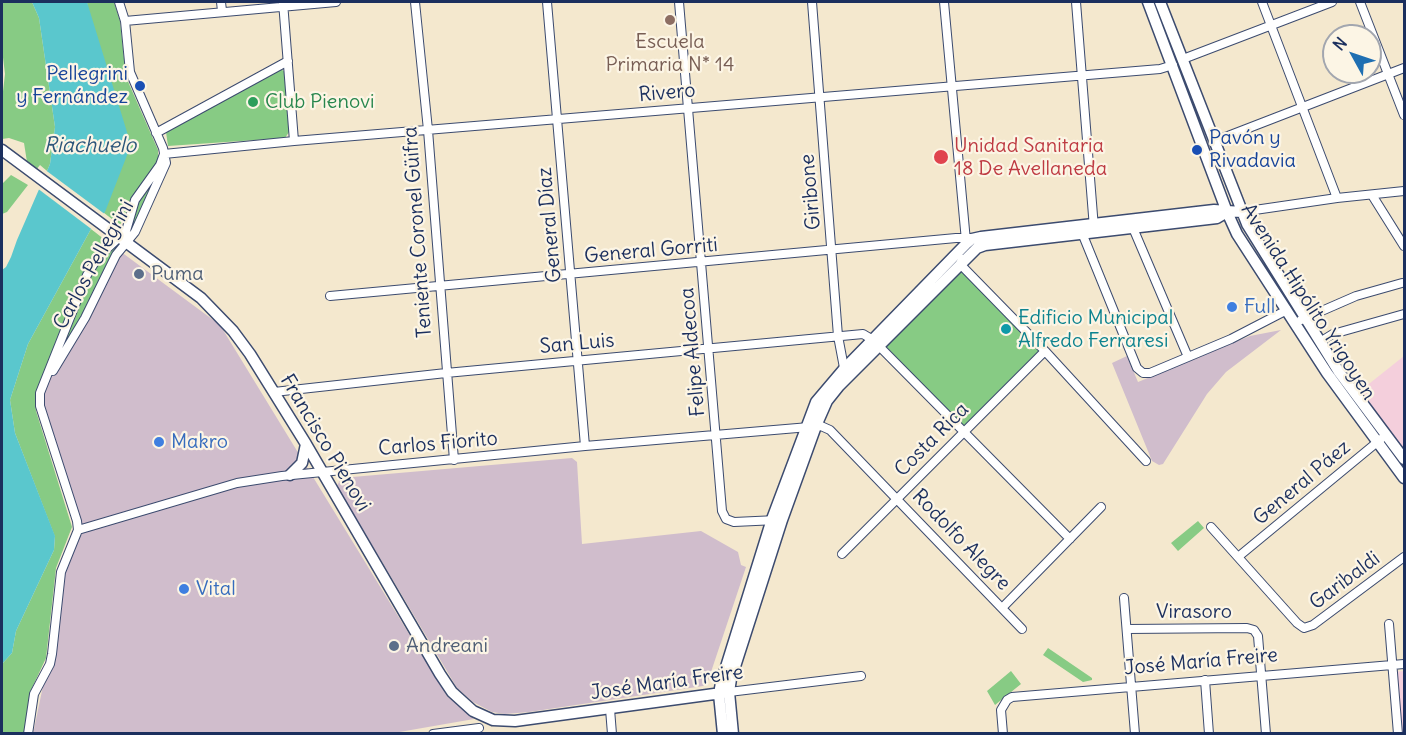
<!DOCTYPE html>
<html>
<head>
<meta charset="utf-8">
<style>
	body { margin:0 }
	#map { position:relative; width:1406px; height:735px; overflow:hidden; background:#f4e8ce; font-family:Delius,sans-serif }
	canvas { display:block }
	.frame { position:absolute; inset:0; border:3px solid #1b2f5e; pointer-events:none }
	.north { position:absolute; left:1322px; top:24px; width:60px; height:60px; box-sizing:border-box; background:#fcf5e5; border:2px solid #a2a6af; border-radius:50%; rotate:310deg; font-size:16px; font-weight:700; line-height:24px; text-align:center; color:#1b2f5e }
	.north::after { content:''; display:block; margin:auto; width:21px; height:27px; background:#1f6fb2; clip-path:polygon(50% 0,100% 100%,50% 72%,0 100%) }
</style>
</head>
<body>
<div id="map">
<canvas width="1406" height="735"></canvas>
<div class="frame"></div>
<div class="north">N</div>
</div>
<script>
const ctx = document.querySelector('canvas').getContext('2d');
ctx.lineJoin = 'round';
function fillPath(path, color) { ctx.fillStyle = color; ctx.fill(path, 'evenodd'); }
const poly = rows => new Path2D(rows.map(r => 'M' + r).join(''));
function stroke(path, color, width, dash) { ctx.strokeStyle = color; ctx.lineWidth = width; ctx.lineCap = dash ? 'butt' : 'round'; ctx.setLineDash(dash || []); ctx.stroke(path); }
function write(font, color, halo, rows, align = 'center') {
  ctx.font = font + ' Delius,sans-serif'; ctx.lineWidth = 4.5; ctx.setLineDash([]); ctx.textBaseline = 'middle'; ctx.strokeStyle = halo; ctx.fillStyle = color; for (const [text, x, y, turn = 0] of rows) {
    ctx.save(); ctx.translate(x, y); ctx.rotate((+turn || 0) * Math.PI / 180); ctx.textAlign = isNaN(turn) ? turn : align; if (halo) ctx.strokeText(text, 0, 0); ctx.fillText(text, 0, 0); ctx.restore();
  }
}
fillPath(poly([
	[1404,356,1404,449,1360,391],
	[1404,671,1404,733,1400,733,1394,672]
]), '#f4cfdc');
fillPath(poly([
	[109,243,220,325,447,696,474,719,388,734,33,734,44,681,53,663,58,570,73,534,74,525,37,406],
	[1281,330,1226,372,1207,394,1163,464,1159,465,1152,461,1112,363,1127,356,1138,382,1250,336],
	[572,458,577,462,582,544,701,531,738,552,741,565,746,567,708,681,703,686,529,712,505,714,492,712,473,702,457,688,337,486,341,478]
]), '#d0bdcc');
fillPath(poly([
	[2,2,32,2,39,18,55,127,50,164,47,171,40,165,36,170,27,162,24,143,9,138,2,139,2,100,5,74,2,49],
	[87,2,114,2,120,21,126,77,158,150,158,160,134,196,120,225,104,213],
	[281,69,285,72,289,132,285,138,168,146,166,132],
	[156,171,147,204,42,388,90,268,116,242],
	[11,175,28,185,7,212,2,214,2,184],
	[91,229,109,243,90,261,35,398,36,411,72,527,56,568,46,658,32,688,24,733,2,733,2,664,12,653,16,631,54,550,55,537,15,433,10,400,28,344],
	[960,264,1045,351,964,431,879,346],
	[1198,521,1204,528,1178,551,1171,543],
	[1048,648,1092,678,1092,680,1083,682,1043,655],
	[1011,671,1021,684,995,705,987,691]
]), '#87cb84');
fillPath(poly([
	[32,2,87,2,131,145,105,212,91,229,28,344,10,400,15,433,55,536,54,550,16,631,12,653,2,664,2,270,6,267,11,257,17,240,50,164,55,127,39,18]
]), '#5ac7cd');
fillPath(poly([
	[44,169,106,215,94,231,37,188]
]), '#f4e8ce');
const minor = poly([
	[221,2,222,11],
	[283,2,294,141],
	[415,2,428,130,454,460],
	[547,2,585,446],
	[679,2,722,511,726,519,734,522,777,520],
	[812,2,838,336,845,373],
	[944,2,966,241],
	[1076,2,1094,228],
	[1262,2,1337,198],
	[1360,2,1404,115],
	[125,21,336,2],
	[1183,59,1332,2],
	[156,133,288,61],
	[1215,141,1404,68],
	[164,154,294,141,1160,69,1173,65],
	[1372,195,1404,246],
	[1241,212,1337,198,1404,191],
	[1080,228,1137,368,1143,373,1150,373,1231,339,1287,310],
	[1133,228,1188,357],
	[962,259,960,264,1045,351,1146,461],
	[330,296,956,238,975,238],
	[1301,320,1356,296,1402,283],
	[1320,342,1333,334,1404,314],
	[53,371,85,318,116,255,135,232,166,163,163,148,130,72,125,21,119,2],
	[274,392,446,373,863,334,873,340,1070,539],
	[1211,527,1297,623,1304,628,1313,625,1404,557],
	[78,530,237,483,282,476,585,446,821,426,830,430,1022,629],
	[842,554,1045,351],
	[1238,557,1381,439],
	[1124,598,1135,734],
	[1003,607,1101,507],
	[1389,624,1398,734],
	[1127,629,1247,628,1254,630,1258,636,1266,734],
	[1205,680,1209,734],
	[729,692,861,676],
	[610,709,612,734],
	[28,734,34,694,50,664,52,654,61,572,78,530,77,521,40,406,40,393,87,275,98,257,126,231,135,200,160,165,164,154],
	[433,734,479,728],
	[1003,734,1001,710,1007,700,1012,697,1404,664]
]);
const major = poly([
	[1148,2,1227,212,1237,234,1327,373,1404,478],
	[1160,2,1247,224,1339,372,1404,459],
	[2,150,201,298,233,331,250,354,306,444,440,674,452,692,473,711,493,720,515,721,729,692],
	[290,475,302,463,306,444],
	[723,734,719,694,721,683,772,519,816,402,844,369,966,244,972,239,981,237,1214,210,1241,212],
	[733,734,729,692,731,679,782,520,816,426,827,401,839,386,977,248,985,245,1217,218,1227,212]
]);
stroke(minor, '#3c4b6f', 10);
stroke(major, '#3c4b6f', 13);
stroke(minor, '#fff', 8);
stroke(major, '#fff', 10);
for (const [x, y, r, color] of [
	[670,20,6,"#8d6e63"],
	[140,86,6,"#1a4fb4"],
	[253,102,6,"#2e9e5b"],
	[1197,150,6,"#1a4fb4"],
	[941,157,8,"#e0444e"],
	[139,274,6,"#5c6f8a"],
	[1232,307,6,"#3f7fe0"],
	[1006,329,6,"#0f9aa8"],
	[159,442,6,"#3f7fe0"],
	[184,589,6,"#3f7fe0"],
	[394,646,6,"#5c6f8a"]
]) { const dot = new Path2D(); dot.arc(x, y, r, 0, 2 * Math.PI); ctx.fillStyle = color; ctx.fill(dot); stroke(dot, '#fcf5e5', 2); }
write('20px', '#785e54', '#fcf5e5', [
	["Escuela",670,42],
	["Primaria N* 14",670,65]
]);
write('20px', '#164399', '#fcf5e5', [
	["Pellegrini",128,74],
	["y Fernández",128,97],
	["Pavón y",1209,138,"left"],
	["Rivadavia",1209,161,"left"]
], 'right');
write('20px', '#1b2f5e', '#fcf5e5', [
	["Rivero",667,93,-5],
	["Giribone",811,192,-95],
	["General Díaz",550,225,-95],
	["Teniente Coronel Güifra",418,232,-94],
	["General Gorriti",651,251,-5],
	["Carlos Pellegrini",94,265,-61],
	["Avenida Hipólito Yrigoyen",1308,302,57],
	["San Luis",577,344,-5],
	["Felipe Aldecoa",693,352,-95],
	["Costa Rica",932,440,-45],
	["Francisco Pienovi",325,443,59],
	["Carlos Fiorito",438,444,-5],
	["General Páez",1302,483,-40],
	["Rodolfo Alegre",961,540,46],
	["Garibaldi",1345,581,-37],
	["Virasoro",1194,612],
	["José María Freire",1201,662,-5],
	["José María Freire",667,683,-8]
]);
write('20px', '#27864d', '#fcf5e5', [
	["Club Pienovi",265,102]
], 'left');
write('20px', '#be3a42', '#fcf5e5', [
	["Unidad Sanitaria",954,146],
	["18 De Avellaneda",954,169]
], 'left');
write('20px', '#4e5e75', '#fcf5e5', [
	["Puma",151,274],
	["Andreani",406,646]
], 'left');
write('20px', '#366cbe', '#fcf5e5', [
	["Full",1244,307],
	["Makro",171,442],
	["Vital",196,589]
], 'left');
write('20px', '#0d838f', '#fcf5e5', [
	["Edificio Municipal",1018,318],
	["Alfredo Ferraresi",1018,341]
], 'left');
write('italic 21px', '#2b557a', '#fcf5e5', [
	["Riachuelo",90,146]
]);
</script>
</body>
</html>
